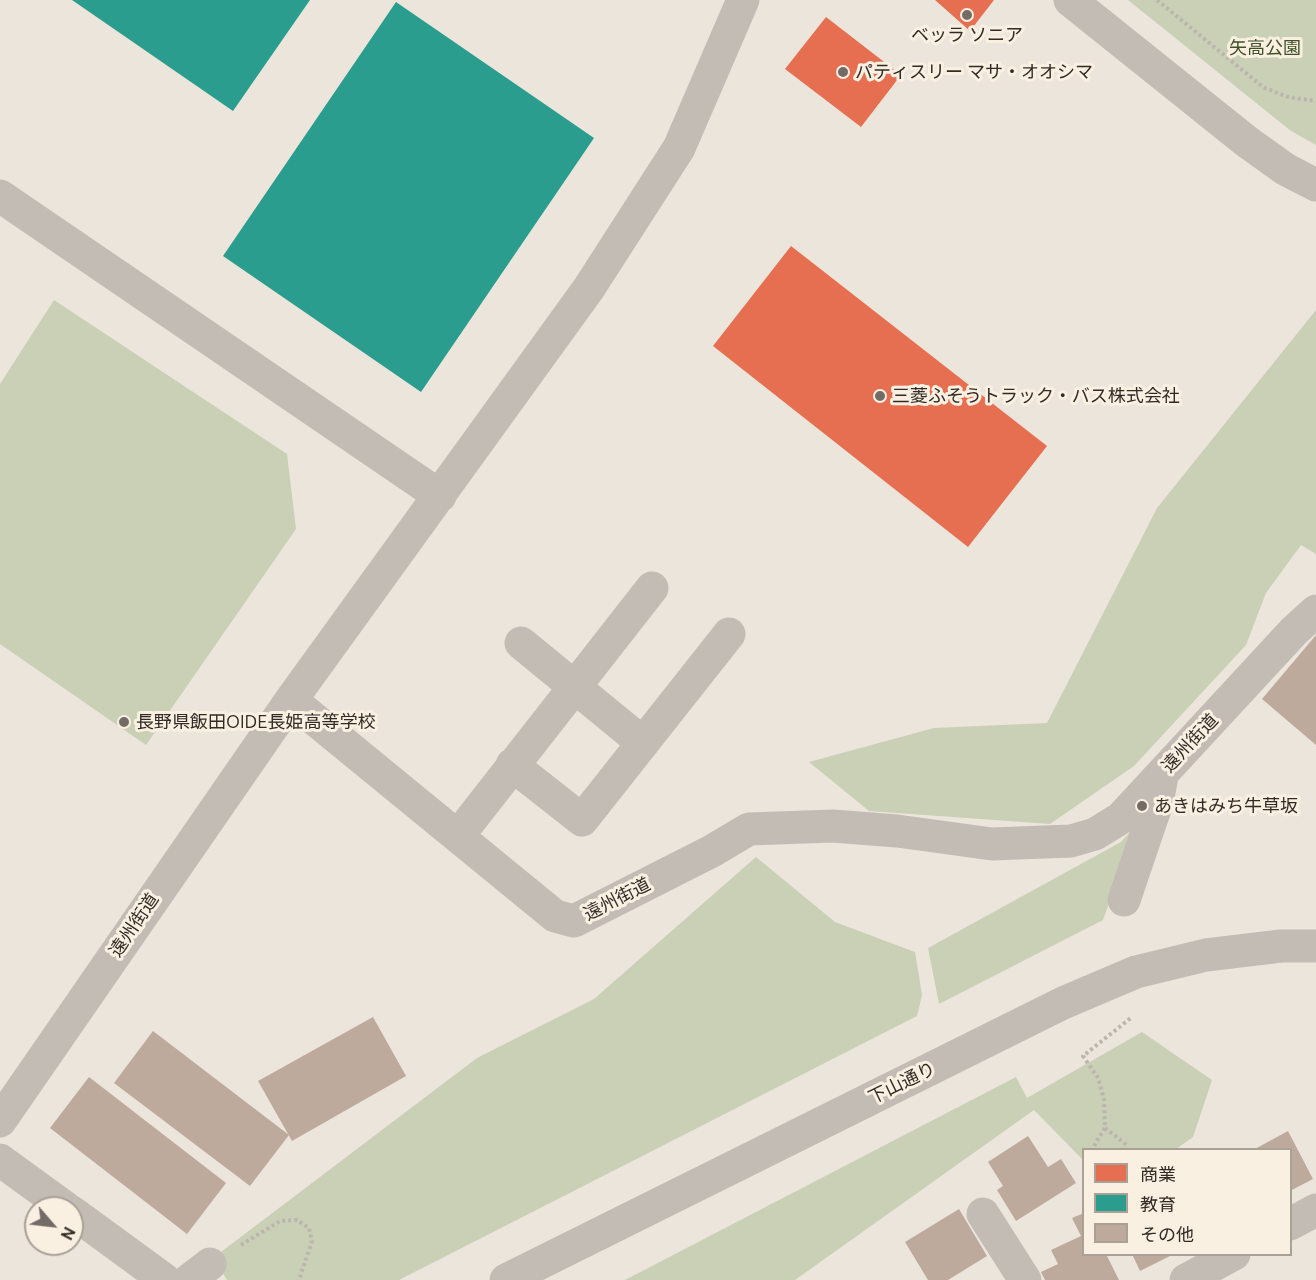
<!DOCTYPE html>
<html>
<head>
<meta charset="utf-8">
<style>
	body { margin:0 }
	#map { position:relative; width:1316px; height:1280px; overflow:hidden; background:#ebe5dc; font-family:Ubuntu,"Noto Sans JP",sans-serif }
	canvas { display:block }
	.legend { position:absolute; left:1082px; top:1148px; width:210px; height:108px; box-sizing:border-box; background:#f9f0e2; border:2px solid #aaa196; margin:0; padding:8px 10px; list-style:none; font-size:18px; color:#332a25 }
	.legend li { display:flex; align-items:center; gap:12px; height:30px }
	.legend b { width:30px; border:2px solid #aaa196 }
	.north { position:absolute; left:24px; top:1196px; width:60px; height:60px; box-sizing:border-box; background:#f9f0e2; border:2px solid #aaa196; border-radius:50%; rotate:118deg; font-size:16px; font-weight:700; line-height:24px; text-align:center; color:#332a25 }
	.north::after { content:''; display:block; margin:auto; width:21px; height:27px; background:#736b65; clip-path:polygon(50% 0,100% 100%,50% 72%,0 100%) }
</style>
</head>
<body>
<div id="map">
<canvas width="1316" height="1280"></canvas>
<ul class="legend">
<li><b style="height:16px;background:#e76f51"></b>商業</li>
<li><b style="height:16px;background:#2a9d8f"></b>教育</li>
<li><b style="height:16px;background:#beaa9d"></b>その他</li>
</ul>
<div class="north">N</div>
</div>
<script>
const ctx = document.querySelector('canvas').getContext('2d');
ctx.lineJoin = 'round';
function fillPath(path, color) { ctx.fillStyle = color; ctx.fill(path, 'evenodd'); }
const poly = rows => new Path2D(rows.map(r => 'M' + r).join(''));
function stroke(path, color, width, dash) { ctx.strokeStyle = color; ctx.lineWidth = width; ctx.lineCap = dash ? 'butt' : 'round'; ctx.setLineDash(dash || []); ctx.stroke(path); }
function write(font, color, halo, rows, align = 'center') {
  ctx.font = font + ' Ubuntu,"Noto Sans JP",sans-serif'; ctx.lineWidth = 6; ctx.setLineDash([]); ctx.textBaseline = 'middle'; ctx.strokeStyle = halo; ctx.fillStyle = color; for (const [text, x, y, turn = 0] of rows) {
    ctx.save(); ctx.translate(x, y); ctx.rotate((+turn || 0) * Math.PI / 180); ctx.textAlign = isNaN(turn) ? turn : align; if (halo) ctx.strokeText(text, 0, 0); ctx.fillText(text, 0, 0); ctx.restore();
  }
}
fillPath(poly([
	[1128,0,1316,0,1316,145,1291,131],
	[54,300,287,454,296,529,146,745,0,644,0,384],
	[1316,310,1316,554,1301,545,1266,593,1246,645,1134,766,1050,824,869,811,809,762,934,728,1047,723,1157,508],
	[1138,823,1103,920,939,1004,928,948,1121,842],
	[756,857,835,922,915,952,922,995,917,1016,399,1280,227,1280,213,1258,477,1058,594,999],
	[1142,1032,1212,1080,1193,1137,1176,1149,1084,1150,1083,1160,1034,1110,795,1280,625,1280,1016,1077,1027,1098]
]), '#cad0b6');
fillPath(poly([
	[935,0,994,0,970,31],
	[826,17,901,75,861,127,785,69],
	[791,246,1047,446,968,547,713,346]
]), '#e76f51');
fillPath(poly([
	[72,0,310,0,233,111],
	[396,2,594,138,421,392,223,256]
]), '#2a9d8f');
fillPath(poly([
	[1316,635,1316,745,1262,699],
	[373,1017,406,1076,292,1141,258,1081],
	[153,1031,289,1135,250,1186,114,1083],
	[89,1077,226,1183,187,1234,50,1128],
	[1288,1131,1313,1179,1290,1191,1290,1150,1253,1150],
	[1028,1136,1048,1167,1061,1159,1076,1183,1016,1221,997,1190,1003,1186,988,1162],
	[959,1209,987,1256,948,1280,928,1280,905,1242],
	[1084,1213,1084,1254,1106,1254,1119,1280,1045,1280,1041,1272,1058,1264,1051,1250,1081,1236,1072,1218],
	[1132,1254,1174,1254,1140,1271]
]), '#beaa9d');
stroke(poly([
	[1157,0,1263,87,1288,97,1316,101],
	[1105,1128,1128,1146],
	[1094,1146,1105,1128,1104,1099,1098,1078,1083,1056,1132,1017],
	[241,1245,280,1221,297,1220,309,1228,312,1241,299,1280]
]), '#bcb5ae', 4, [3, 3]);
stroke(poly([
	[1070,0,1246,141,1285,169,1316,185],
	[0,196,440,496],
	[521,643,643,743],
	[291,700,555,916,574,921,712,851,749,829,833,826,897,831,992,844,1071,841,1095,834,1121,818,1294,631,1316,611],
	[512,765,582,820,729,634],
	[458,836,652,588],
	[1124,900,1157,803,1162,776],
	[0,1121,291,700,589,288,679,148,743,0],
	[0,1160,66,1208],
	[72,1212,165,1280],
	[983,1214,1025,1280],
	[1290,1224,1316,1210],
	[189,1280,210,1264],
	[506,1280,1063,1003,1136,972,1206,955,1281,946,1316,946],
	[1186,1280,1234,1254]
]), '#c3bcb5', 33);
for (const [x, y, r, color] of [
	[967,15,6,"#736b65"],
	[843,72,6,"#736b65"],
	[880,396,6,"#736b65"],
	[124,722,6,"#736b65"],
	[1142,806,6,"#736b65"]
]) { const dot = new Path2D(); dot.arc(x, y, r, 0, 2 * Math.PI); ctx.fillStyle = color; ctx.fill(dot); stroke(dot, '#f9f0e2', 2); }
write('18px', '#332a25', '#f9f0e2', [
	["ベッラ ソニア",967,35,"center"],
	["パティスリー マサ・オオシマ",855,72],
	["三菱ふそうトラック・バス株式会社",892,396],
	["長野県飯田OIDE長姫高等学校",136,722],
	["あきはみち牛草坂",1154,806]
], 'left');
write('18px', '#405128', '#f9f0e2', [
	["矢高公園",1265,48]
]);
write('18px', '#332a25', '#f9f0e2', [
	["遠州街道",1190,743,-47],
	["遠州街道",617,899,-27],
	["遠州街道",134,925,-56],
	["下山通り",902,1083,-26]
]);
</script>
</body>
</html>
